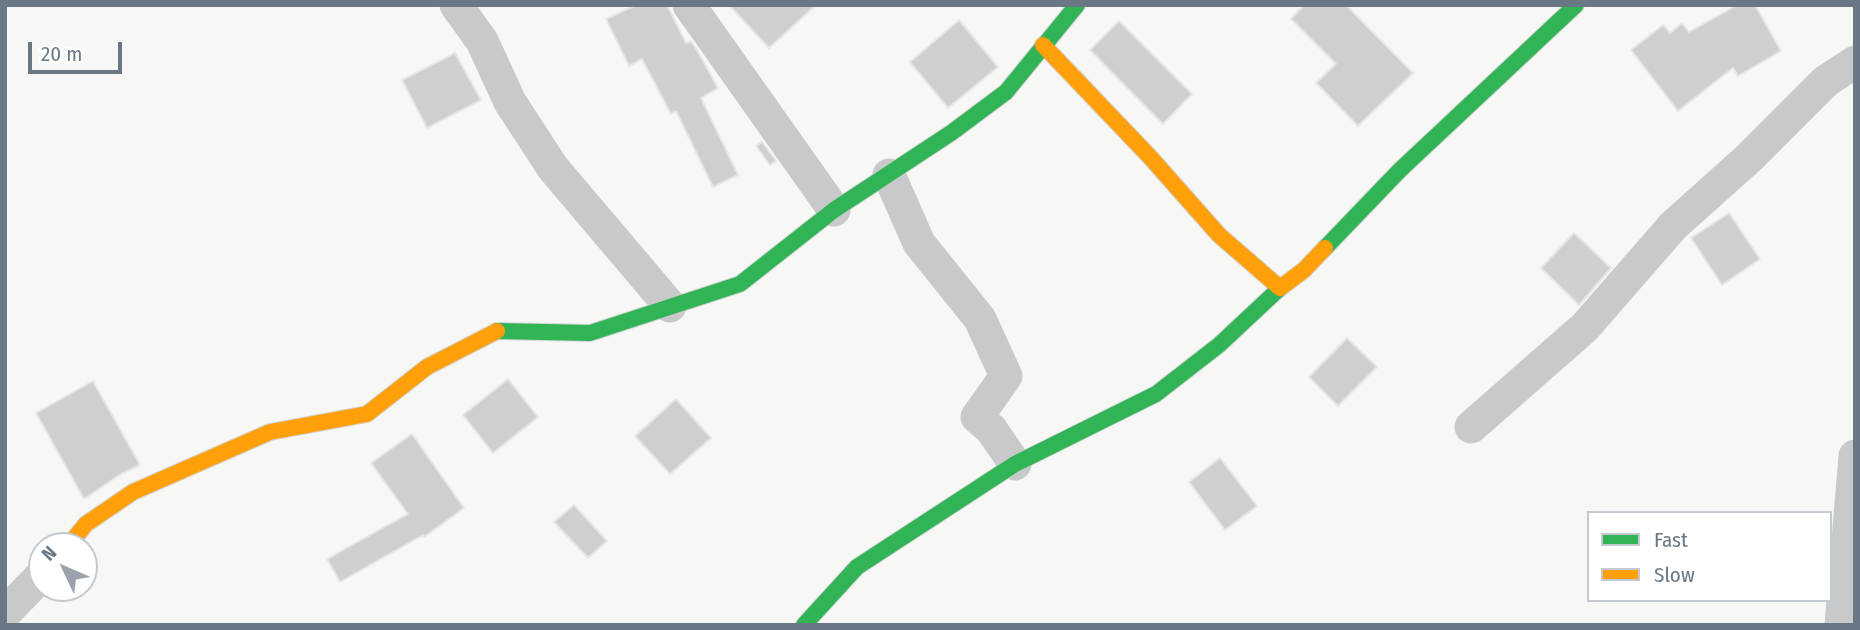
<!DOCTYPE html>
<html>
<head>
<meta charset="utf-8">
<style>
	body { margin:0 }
	#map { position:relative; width:1860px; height:630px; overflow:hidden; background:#f7f7f6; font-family:"Fira Sans Condensed",sans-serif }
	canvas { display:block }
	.frame { position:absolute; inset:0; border:7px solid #697884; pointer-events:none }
	.legend { position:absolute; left:1587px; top:511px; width:245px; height:91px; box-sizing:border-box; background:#fff; border:2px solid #c3c9ce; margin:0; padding:9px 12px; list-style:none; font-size:21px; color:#697884 }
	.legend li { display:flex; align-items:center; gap:14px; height:35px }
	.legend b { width:35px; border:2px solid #c3c9ce }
	.north { position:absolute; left:28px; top:532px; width:70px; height:70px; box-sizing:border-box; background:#fff; border:2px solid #c3c9ce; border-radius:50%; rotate:314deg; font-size:19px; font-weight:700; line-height:28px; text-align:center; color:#697884 }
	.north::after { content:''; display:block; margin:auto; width:24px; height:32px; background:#9ba4ac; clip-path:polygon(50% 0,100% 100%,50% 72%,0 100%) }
	.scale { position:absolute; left:28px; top:42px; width:94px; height:32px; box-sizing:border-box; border:4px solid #697884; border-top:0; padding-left:9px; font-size:21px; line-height:24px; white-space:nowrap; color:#697884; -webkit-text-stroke:5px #fff; paint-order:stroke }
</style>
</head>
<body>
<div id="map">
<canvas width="1860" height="630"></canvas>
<div class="frame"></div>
<ul class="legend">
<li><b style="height:9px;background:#30b455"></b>Fast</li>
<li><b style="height:9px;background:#ff9f0a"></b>Slow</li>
</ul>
<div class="north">N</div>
<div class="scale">20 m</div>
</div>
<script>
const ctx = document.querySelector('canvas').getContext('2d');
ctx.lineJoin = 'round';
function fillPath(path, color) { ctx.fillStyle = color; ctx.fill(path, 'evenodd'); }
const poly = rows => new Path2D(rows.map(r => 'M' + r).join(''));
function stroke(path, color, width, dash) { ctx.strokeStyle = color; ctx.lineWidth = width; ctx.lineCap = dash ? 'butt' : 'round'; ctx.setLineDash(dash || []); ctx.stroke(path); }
const building = poly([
	[636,5,667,5,686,43,691,41,697,50,718,88,701,98,738,175,713,187,676,111,671,114,642,59,629,66,606,19,636,5],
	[729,5,816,5,769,48,729,5],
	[1304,5,1346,5,1413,73,1358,126,1316,83,1336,64,1291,19,1304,5],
	[1737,5,1755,5,1781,51,1738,76,1733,68,1678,111,1631,50,1663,25,1670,33,1682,23,1689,32,1737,5],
	[959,20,998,67,948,108,910,62,959,20],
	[1119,21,1192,94,1163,124,1090,50,1119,21],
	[455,53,481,100,427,128,402,80,455,53],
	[762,142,776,161,770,165,756,146,762,142],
	[1729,213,1760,259,1722,285,1691,238,1729,213],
	[1574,233,1611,268,1579,305,1541,268,1574,233],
	[1347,338,1377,367,1338,406,1309,377,1347,338],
	[508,379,538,417,493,453,463,415,508,379],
	[93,381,140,465,121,474,84,499,36,413,93,381],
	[676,399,711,438,670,474,635,436,676,399],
	[412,434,464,508,424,537,423,535,340,582,327,559,408,514,371,463,412,434],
	[1220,458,1257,506,1225,530,1189,482,1220,458],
	[574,505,607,541,588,558,554,522,574,505]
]);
fillPath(building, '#cdcfd0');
stroke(building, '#e6e6e6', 2);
const fast = poly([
	[1325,248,1400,170,1576,5],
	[497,331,590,333,740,284,834,210,951,133,1006,92,1077,5],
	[804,625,857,567,1015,464,1156,394,1219,345,1280,288]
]);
const slow = poly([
	[1043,45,1150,157,1219,235,1280,288,1304,270,1325,248],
	[68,546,86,524,133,492,270,432,367,414,427,367,497,331]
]);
stroke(fast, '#d3d4d4', 18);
stroke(slow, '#d3d4d4', 18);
stroke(poly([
	[456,5,482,41,510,102,553,168,670,306],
	[689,5,834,210],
	[889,175,919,243,980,319,1006,376,977,417,991,429,1015,464],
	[1471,427,1585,327,1673,226,1750,157,1826,81,1855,62],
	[5,613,42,575],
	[1841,625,1855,456]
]), '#c8c9ca', 33);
stroke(fast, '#30b455', 16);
stroke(slow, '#ff9f0a', 16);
</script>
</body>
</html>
